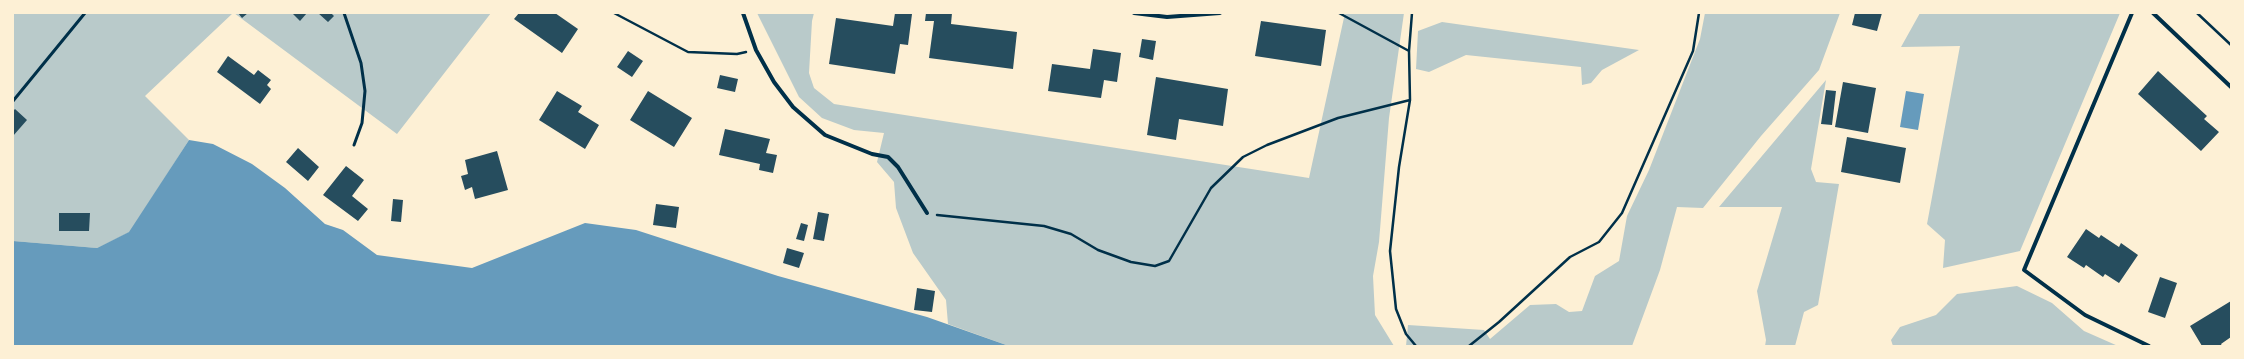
<!DOCTYPE html>
<html>
<head>
<meta charset="utf-8">
<style>
	body { margin:0 }
	#map { position:relative; width:2244px; height:359px; overflow:hidden; background:#fdf0d5; font-family:Overpass,sans-serif }
	canvas { display:block }
	.frame { position:absolute; inset:0; border:14px solid #fdf0d5; pointer-events:none }
</style>
</head>
<body>
<div id="map">
<canvas width="2244" height="359"></canvas>
<div class="frame"></div>
</div>
<script>
const ctx = document.querySelector('canvas').getContext('2d');
ctx.lineJoin = 'round';
function fillPath(path, color) { ctx.fillStyle = color; ctx.fill(path, 'evenodd'); }
const poly = rows => new Path2D(rows.map(r => 'M' + r).join(''));
function stroke(path, color, width, dash) { ctx.strokeStyle = color; ctx.lineWidth = width; ctx.lineCap = dash ? 'butt' : 'round'; ctx.setLineDash(dash || []); ctx.stroke(path); }
fillPath(poly([
	[13,13,233,13,145,96,189,140,130,232,97,248,13,241],
	[234,13,491,13,397,134],
	[757,13,814,13,812,21,809,73,814,88,834,104,1309,178,1345,13,1404,13,1389,118,1379,242,1373,276,1375,315,1394,346,1009,346,948,324,946,300,913,253,896,208,894,182,877,162,884,133,854,130,822,118,799,97],
	[1705,13,1840,13,1819,70,1761,136,1703,208,1677,207,1660,270,1632,346,1406,346,1408,325,1484,330,1490,339,1530,305,1556,304,1569,312,1582,311,1595,276,1619,261,1627,216,1649,170,1700,39],
	[1920,13,2120,13,2020,251,1943,268,1945,240,1927,224,1960,46,1901,47],
	[1442,22,1639,50,1602,70,1591,83,1582,85,1581,67,1466,55,1429,72,1416,69,1418,31],
	[1826,80,1811,169,1816,182,1839,184,1818,305,1804,312,1795,346,1765,346,1766,340,1757,291,1782,207,1719,207],
	[2017,286,2052,303,2084,331,2118,346,1893,346,1891,340,1900,327,1936,315,1957,294]
]), '#b9caca');
fillPath(poly([
	[1906,91,1924,94,1918,130,1900,127],
	[189,140,213,144,252,164,285,188,325,224,343,230,377,255,472,268,585,223,636,230,778,276,927,317,1009,346,13,346,13,241,97,248,129,232]
]), '#669bbc');
fillPath(poly([
	[238,13,248,13,242,18],
	[292,13,307,13,300,21],
	[318,13,331,13,334,16,328,22],
	[519,13,555,13,578,29,562,53,514,19],
	[895,13,912,14,908,45,900,44,895,74,829,64,836,18,893,26],
	[926,13,952,13,951,24,1017,32,1013,69,929,58,934,21,925,21],
	[1855,13,1882,13,1877,31,1852,25],
	[1261,21,1326,30,1321,66,1255,56],
	[1142,39,1156,41,1153,60,1139,57],
	[1093,49,1121,53,1117,82,1104,80,1101,98,1048,91,1052,64,1090,69],
	[628,51,643,61,632,77,617,67],
	[228,56,254,75,258,70,271,80,267,85,271,89,260,104,217,72],
	[2158,71,2207,116,2204,119,2219,132,2201,151,2138,94],
	[720,75,738,79,735,92,717,88],
	[1156,77,1228,89,1223,126,1179,119,1176,140,1147,135],
	[1843,82,1876,88,1868,133,1835,127],
	[1826,90,1836,91,1832,125,1821,124],
	[557,91,582,106,578,112,599,125,585,149,539,120],
	[648,91,692,118,674,147,630,120],
	[15,109,27,120,13,136,13,111],
	[725,129,770,139,766,153,777,155,773,173,759,170,760,164,719,155],
	[1847,137,1906,148,1900,183,1841,172],
	[298,148,319,167,308,181,286,162],
	[497,151,508,190,475,199,472,187,465,190,461,176,468,174,465,160],
	[346,166,364,180,352,196,368,209,358,221,323,195],
	[393,199,403,200,401,222,391,221],
	[656,204,679,207,676,228,653,225],
	[818,212,829,214,824,241,813,239],
	[59,213,90,213,89,231,59,231],
	[801,223,808,225,804,241,796,239],
	[2086,229,2099,238,2101,235,2119,247,2121,243,2138,255,2119,283,2105,274,2103,277,2086,265,2084,268,2067,257],
	[787,248,804,253,799,268,783,263],
	[2160,277,2177,283,2165,318,2148,312],
	[917,288,935,291,932,312,914,310],
	[2231,301,2231,337,2221,344,2222,346,2202,346,2190,326]
]), '#264d5e');
stroke(poly([
	[614,13,688,52,737,54,746,52],
	[1339,13,1409,51],
	[1412,13,1409,51,1410,100,1399,167,1390,251,1396,309,1406,334,1416,346],
	[2197,13,2231,45],
	[937,215,1044,226,1071,234,1098,250,1131,262,1155,266,1169,261,1211,188,1243,157,1267,145,1338,118,1410,100],
	[1469,346,1499,322,1570,257,1599,242,1622,213,1693,51,1699,13]
]), '#003049', 2.5);
stroke(poly([
	[344,13,361,63,365,91,362,123,354,145],
	[13,101,85,13]
]), '#003049', 3);
stroke(poly([
	[743,13,756,50,774,82,793,107,825,135,872,154,888,157,898,167,927,213],
	[1134,13,1167,17,1220,13],
	[2132,13,2024,270,2085,315,2149,346],
	[2153,13,2231,87]
]), '#003049', 4);
</script>
</body>
</html>
